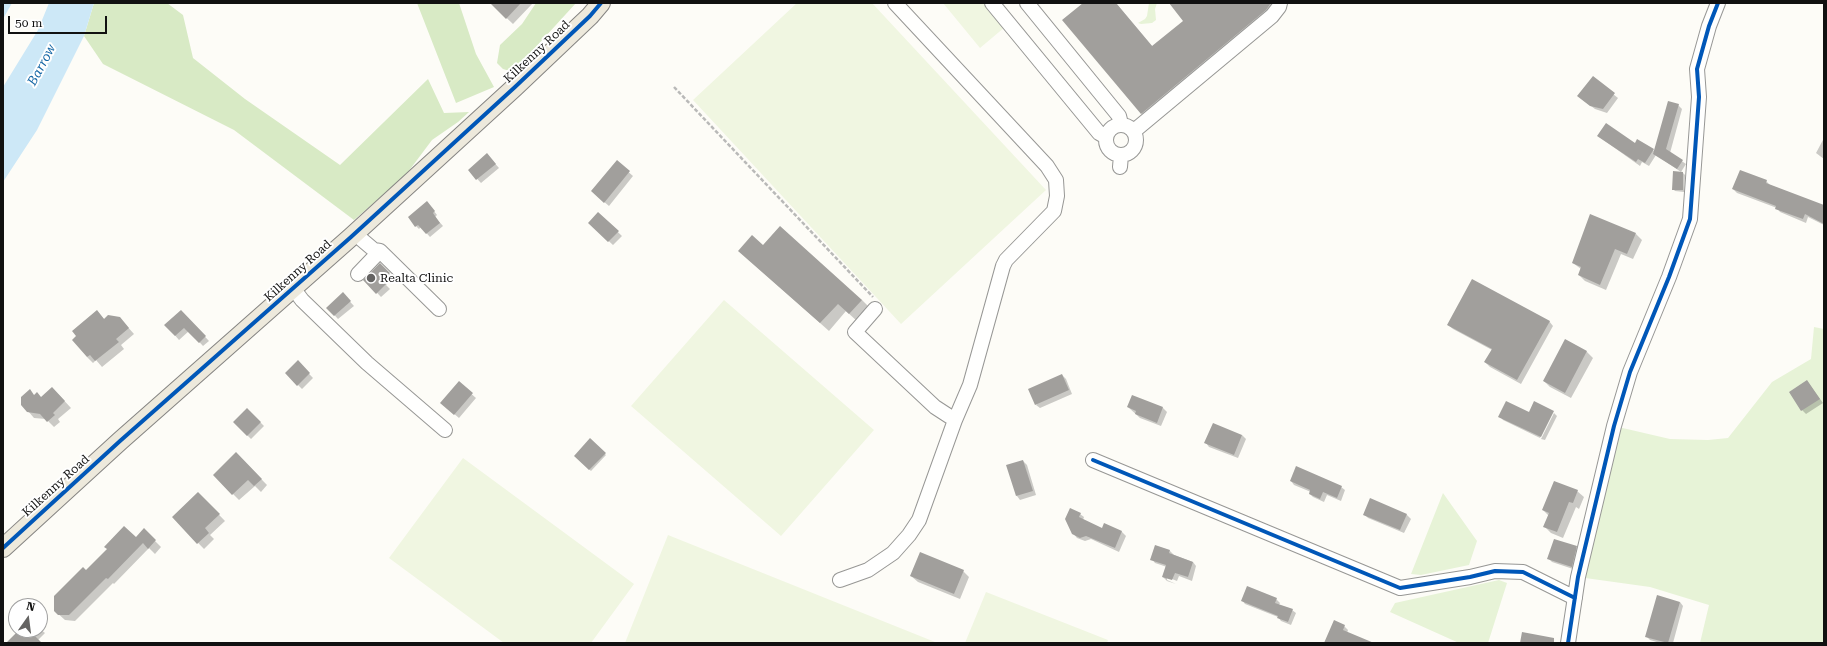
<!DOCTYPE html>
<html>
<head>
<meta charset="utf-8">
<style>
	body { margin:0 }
	#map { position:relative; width:1827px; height:646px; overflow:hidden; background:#fdfcf7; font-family:"Roboto Serif",serif }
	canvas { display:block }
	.frame { position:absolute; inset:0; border:4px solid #111; pointer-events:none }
	.north { position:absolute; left:8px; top:598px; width:40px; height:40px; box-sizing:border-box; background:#fff; border:1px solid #a0a0a0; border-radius:50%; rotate:14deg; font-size:11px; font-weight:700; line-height:16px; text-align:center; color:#111 }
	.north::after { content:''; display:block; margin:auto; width:14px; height:18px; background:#646362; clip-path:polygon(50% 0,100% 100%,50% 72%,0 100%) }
	.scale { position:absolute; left:8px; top:16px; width:99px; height:18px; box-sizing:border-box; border:2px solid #111; border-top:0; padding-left:5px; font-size:12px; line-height:14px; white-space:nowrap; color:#111; -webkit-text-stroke:3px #fff; paint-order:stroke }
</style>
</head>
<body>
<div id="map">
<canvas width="1827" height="646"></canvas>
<div class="frame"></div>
<div class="north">N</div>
<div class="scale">50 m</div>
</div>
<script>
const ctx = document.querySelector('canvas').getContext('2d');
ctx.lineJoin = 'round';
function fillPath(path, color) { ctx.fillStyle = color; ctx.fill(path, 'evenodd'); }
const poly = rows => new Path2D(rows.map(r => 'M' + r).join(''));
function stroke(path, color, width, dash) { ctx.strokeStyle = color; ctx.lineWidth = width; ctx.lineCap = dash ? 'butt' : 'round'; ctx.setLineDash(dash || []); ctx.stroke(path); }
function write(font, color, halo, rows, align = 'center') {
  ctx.font = font + ' "Roboto Serif",serif'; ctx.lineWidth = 4; ctx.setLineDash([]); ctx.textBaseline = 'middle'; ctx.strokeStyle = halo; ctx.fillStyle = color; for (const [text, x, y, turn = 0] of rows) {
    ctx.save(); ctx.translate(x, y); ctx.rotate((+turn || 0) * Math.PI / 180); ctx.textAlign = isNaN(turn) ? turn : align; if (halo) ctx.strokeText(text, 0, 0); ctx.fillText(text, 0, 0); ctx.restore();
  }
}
fillPath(poly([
	[1149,3,1157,3,1155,9,1156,20,1152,23,1141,24,1138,23,1145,19,1147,16],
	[1814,327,1824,329,1824,643,1700,643,1709,605,1650,587,1578,577,1614,426,1670,439,1708,440,1728,438,1772,382,1811,359],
	[1443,493,1477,541,1469,565,1421,575,1411,574],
	[1499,580,1507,583,1488,643,1459,643,1390,612,1395,603]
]), '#e7f3d7');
fillPath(poly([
	[94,3,167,3,183,15,193,58,245,99,340,165,428,79,444,113,469,112,458,122,432,140,405,176,354,220,234,130,103,64,84,36],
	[417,3,459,3,476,54,494,87,456,103],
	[536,3,576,3,513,72,503,69,497,63,500,45,522,24]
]), '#d8eac5');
fillPath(poly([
	[797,3,872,3,1046,190,901,324,693,100],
	[943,3,986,3,1005,27,980,48],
	[724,300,874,430,781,536,631,406],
	[463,458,634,584,591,643,504,643,389,558],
	[668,535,935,642,934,643,625,643],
	[986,592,1108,640,1107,643,965,643]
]), '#f0f6e1');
fillPath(poly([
	[3,3,12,3,3,19],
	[49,3,94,3,84,36,37,130,3,182,3,87,38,30]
]), '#cde8f7');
fillPath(poly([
	[497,3,533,3,513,24,494,6],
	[1084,3,1116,3,1153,47,1185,21,1170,3,1275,3,1279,11,1149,122,1064,20],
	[1593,78,1618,98,1607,113,1595,109,1583,100],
	[1678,105,1682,109,1670,153,1686,164,1681,172,1656,155,1649,166,1642,162,1640,166,1598,136,1635,144,1655,151],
	[1824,138,1824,159,1816,153],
	[491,159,499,168,481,183,469,170],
	[617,162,633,176,609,206,596,195],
	[1674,172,1683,173,1685,175,1684,192,1675,191,1673,189],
	[1766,181,1770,185,1824,206,1824,225,1808,217,1806,223,1780,212,1777,208,1737,193,1733,189],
	[430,206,437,215,435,217,443,226,430,237,421,227,419,229,416,226],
	[598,213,622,236,613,245,589,223],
	[1636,234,1642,240,1633,259,1621,254,1606,290,1585,281,1579,275,1581,269,1573,263],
	[763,246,862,300,870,308,858,322,846,311,829,331,748,259],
	[380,265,393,277,386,285,390,289,381,297,365,280],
	[343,294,354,306,338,319,328,308],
	[97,311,104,319,126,325,134,334,121,345,124,349,102,367,96,360,93,363,87,357],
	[181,311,209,341,203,346,189,331,179,340,166,325],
	[1549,321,1553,326,1521,384,1490,367,1485,362,1492,350,1453,329,1448,325],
	[1566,340,1587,352,1593,358,1571,398,1550,387,1544,381],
	[298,362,313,378,302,389,286,373],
	[1062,375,1066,379,1072,394,1040,408,1036,405],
	[1807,381,1823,403,1806,414,1802,410],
	[459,383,476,398,459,418,446,407],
	[58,394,71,408,58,419,60,422,54,427,46,419,34,418,28,411,35,396,42,398],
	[1128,407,1163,408,1167,412,1161,426,1140,418],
	[247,409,264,426,251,439,234,422],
	[1552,412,1540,438,1503,420,1500,416],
	[1554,413,1557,416,1545,440,1541,439],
	[1242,435,1246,439,1238,458,1209,447,1206,443],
	[590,440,606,455,591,471,575,456],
	[236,453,267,485,261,492,255,486,239,500,214,475],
	[1023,461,1027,465,1036,495,1020,500,1017,496],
	[1291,481,1341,487,1345,490,1341,501,1327,495,1324,502,1313,497,1310,494,1311,492,1294,485],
	[1577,491,1584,497,1579,509,1576,507,1563,538,1551,533,1545,527,1549,516,1543,510],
	[198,493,225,521,210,535,214,539,204,549,173,517],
	[1370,500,1407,515,1411,519,1404,533,1368,518,1364,514],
	[1080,514,1084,517,1083,520,1103,529,1105,524,1122,532,1126,536,1119,552,1091,539,1085,541,1077,538,1073,533],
	[144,530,161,547,155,554,149,548,114,584,113,583,75,621,65,620,55,611,86,571,108,549,136,538],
	[1576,547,1580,551,1576,570,1552,562,1548,558],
	[1170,551,1174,555,1193,562,1196,566,1192,581,1179,576,1177,581,1167,577,1167,580,1176,584,1167,581,1163,577,1167,567,1155,563,1152,559],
	[963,571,969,577,960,599,918,582,911,576],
	[1276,599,1280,603,1279,605,1292,610,1296,613,1291,625,1281,621,1278,617,1245,604,1242,600],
	[1680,602,1683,606,1673,643,1660,643,1650,640,1646,636],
	[1344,626,1348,630,1347,633,1365,643,1325,643],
	[40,629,45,633,38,640,41,643,8,643,21,630,40,630]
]), '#0003');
fillPath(poly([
	[490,3,521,3,506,19],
	[1083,3,1116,3,1152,46,1183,21,1169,3,1271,3,1266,10,1141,114,1062,20],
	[1593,76,1615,93,1603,109,1590,106,1577,96],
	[1668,101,1679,104,1666,149,1683,160,1677,169,1653,154],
	[1606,123,1635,143,1637,139,1654,149,1645,163,1638,159,1636,162,1597,136],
	[487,153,496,164,476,180,468,170],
	[617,160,630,171,604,203,591,191],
	[1740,170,1767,180,1766,183,1824,205,1824,224,1805,214,1803,219,1775,209,1776,206,1732,189],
	[1673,171,1683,172,1683,190,1672,190],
	[427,201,435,211,433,213,440,223,426,234,418,225,415,227,408,217],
	[598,212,619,231,608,242,588,223],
	[1590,214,1636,233,1627,254,1615,249,1600,285,1578,275,1581,267,1572,263],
	[780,226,862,300,849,314,838,304,820,323,738,251,752,235,763,245],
	[380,263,390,273,382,280,386,284,376,294,363,280],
	[1472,279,1550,321,1517,380,1484,362,1492,349,1447,325],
	[343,292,351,301,334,316,326,308],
	[97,310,104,319,108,315,120,317,129,328,116,339,119,342,95,361,90,355,87,357,72,340,76,336,72,331],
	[181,310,206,336,199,343,184,328,175,336,164,325],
	[1565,339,1587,351,1565,393,1543,381],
	[298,360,310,373,297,386,285,373],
	[1062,374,1069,390,1035,405,1028,389],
	[1807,380,1820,399,1801,411,1789,392],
	[459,381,473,393,454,415,440,403],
	[52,387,65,401,53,413,55,415,47,422,40,414,27,412,21,405,21,397,30,389,34,395,37,392,41,397],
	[1132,395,1163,407,1157,423,1135,414,1136,411,1127,407],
	[1506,401,1529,412,1534,401,1554,411,1541,437,1498,417],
	[247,408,261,422,247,436,233,422],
	[1213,423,1242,435,1234,455,1204,443],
	[590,438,606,453,589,470,574,456],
	[236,452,262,479,254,486,248,480,232,495,213,475],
	[1023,460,1033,491,1016,496,1006,465],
	[1296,466,1342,486,1337,498,1323,492,1320,499,1309,494,1310,490,1290,481],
	[1554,481,1578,490,1573,503,1569,502,1557,532,1543,527,1549,513,1542,510],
	[198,492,220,514,205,528,209,533,197,544,172,517],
	[1370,498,1407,514,1400,530,1363,515],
	[1070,508,1081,513,1079,517,1102,528,1104,523,1122,531,1115,548,1086,536,1080,538,1072,534,1065,519],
	[124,526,136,537,144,528,156,540,148,549,143,543,108,579,106,578,69,615,58,615,54,611,54,596,83,567,86,570,107,549,104,547],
	[1554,539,1577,546,1572,567,1547,559],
	[1155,545,1170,550,1169,553,1193,562,1188,577,1175,573,1172,580,1162,577,1166,565,1150,560],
	[920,552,964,570,954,594,910,576],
	[1247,586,1277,598,1275,603,1293,609,1288,622,1277,618,1278,616,1241,601],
	[1657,595,1680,602,1668,643,1645,637],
	[1334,620,1345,625,1343,630,1374,643,1324,643],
	[19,630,29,630,42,643,6,643],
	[1522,632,1554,638,1554,643,1520,643]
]), '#a19f9c');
const minor = poly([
	[992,3,1099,133,1106,137],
	[1027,3,1119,116,1121,124],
	'1106 140a15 15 0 1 1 30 0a15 15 0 1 1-30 0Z',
	[1134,131,1272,16,1279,7,1280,3],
	[1120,167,1121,155],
	[354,233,374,250,380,251,439,309],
	[358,274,380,251],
	[293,288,302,300,367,363,445,430],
	[875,309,855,332,935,407,955,420],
	[1093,460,1400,588,1470,577,1495,571,1523,572,1575,598],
	[840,580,868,570,893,553,909,535,919,520,955,420,970,385,1003,266,1006,260,1054,211,1057,196,1056,180,1047,166,895,3],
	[1568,643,1578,577,1614,426,1630,372,1669,277,1690,219,1699,97,1697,69,1709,26,1718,3]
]);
const major = poly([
	[3,548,120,441,351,237,515,87,590,16,601,3]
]);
stroke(minor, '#979795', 16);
stroke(major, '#858482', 20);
stroke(poly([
	[674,87,873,297]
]), '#b9b9b8', 2.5, [4, 2]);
stroke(minor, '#fffffe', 14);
stroke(major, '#ede9dc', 18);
stroke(poly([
	[1093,460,1400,588,1470,577,1495,571,1523,572,1575,598],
	[3,548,120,441,351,237,515,87,590,16,601,3],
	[1568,643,1578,577,1614,426,1630,372,1669,277,1690,219,1699,97,1697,69,1709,26,1718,3]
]), '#0057b8', 4);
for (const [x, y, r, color] of [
	[371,278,5,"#646362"]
]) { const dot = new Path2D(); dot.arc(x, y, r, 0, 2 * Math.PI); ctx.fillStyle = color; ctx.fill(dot); stroke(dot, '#fff', 1.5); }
write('12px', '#111', '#fff', [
	["Kilkenny Road",537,52,-43],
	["Kilkenny Road",298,271,-42],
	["Kilkenny Road",56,486,-42]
]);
write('12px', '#111', '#fff', [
	["Realta Clinic",380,278]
], 'left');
write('italic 13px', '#1768a6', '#fff', [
	["Barrow",42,65,-62]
]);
</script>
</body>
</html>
